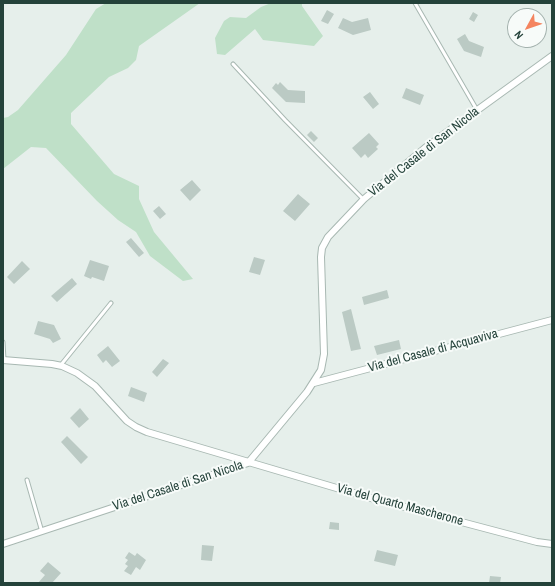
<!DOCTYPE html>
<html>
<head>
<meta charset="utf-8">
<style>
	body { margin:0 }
	#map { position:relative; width:555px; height:586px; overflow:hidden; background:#e6efeb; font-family:"Archivo Narrow",sans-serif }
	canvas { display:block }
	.frame { position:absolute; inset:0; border:4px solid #24423a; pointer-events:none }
	.north { position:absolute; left:507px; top:8px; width:40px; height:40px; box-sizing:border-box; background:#f7fbf9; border:1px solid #a3b1ad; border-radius:50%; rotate:230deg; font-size:11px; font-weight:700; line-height:16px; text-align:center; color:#24423a }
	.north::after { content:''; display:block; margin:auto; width:14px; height:18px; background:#f4845f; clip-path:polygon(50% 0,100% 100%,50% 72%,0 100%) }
</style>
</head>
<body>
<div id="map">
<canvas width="555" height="586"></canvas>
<div class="frame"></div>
<div class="north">N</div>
</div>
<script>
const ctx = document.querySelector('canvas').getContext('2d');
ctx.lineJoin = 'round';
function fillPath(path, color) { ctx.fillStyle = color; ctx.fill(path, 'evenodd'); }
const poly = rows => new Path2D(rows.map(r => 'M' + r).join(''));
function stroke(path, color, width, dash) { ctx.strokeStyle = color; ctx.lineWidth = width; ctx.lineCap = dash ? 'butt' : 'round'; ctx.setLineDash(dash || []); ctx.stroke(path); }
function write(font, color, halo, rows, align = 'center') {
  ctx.font = font + ' "Archivo Narrow",sans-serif'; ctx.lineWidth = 4; ctx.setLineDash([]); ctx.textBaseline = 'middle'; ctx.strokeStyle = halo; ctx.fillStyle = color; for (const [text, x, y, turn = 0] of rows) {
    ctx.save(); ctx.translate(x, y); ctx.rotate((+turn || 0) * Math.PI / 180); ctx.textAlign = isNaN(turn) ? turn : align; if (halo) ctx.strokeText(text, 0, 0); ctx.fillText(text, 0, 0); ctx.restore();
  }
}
fillPath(poly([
	[106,3,200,3,139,46,136,60,128,68,109,77,71,113,71,124,114,174,139,186,139,199,154,232,193,279,183,281,150,256,136,232,118,220,97,201,46,148,31,147,3,169,3,118,8,117,18,110,66,55,96,9],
	[271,3,302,3,302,6,323,36,314,46,263,40,255,29,225,55,217,54,215,38,224,21,230,17,246,18,261,7]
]), '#bfe0c8');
fillPath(poly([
	[327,10,334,14,328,24,321,21],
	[473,12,478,15,474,22,469,19],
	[343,18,352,22,368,18,371,30,353,35,338,28],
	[465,34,469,41,484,47,481,57,464,51,457,39],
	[280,82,288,90,305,91,305,103,286,102,272,88,276,83,278,85],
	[406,88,424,95,420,105,402,98],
	[370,92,379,104,373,109,363,97],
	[311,131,318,138,314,142,307,135],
	[369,133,379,144,376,147,378,149,368,158,365,154,361,158,352,148],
	[192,180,201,190,190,201,180,190],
	[298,194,310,204,295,221,283,211],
	[159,206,166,214,160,219,153,211],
	[131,238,144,253,139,257,126,242],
	[254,257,265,260,260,275,249,272],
	[90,260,109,266,104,281,92,277,91,279,84,276],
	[22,261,30,269,14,284,7,277],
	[72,278,77,284,57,302,51,296],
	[387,290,389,298,364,305,362,297],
	[351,309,361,349,351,351,342,312],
	[38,321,54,325,61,339,53,343,50,339,34,334],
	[399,340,401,349,377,355,374,346],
	[108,346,120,361,112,367,106,360,103,363,97,355],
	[163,359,169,363,157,377,152,372],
	[131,387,147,393,144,402,128,396],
	[80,408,89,419,79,428,70,418],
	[67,436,88,457,81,464,61,442],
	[330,522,339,523,339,530,329,529],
	[202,545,214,546,212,561,201,560],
	[377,550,398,555,395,566,374,561],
	[129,552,135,556,137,553,146,560,140,570,136,567,131,575,124,571,128,566,125,564,128,560,125,558],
	[48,562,61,573,52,583,38,583,45,575,40,571],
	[490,576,501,577,500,583,489,583]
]), '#bbcac4');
const lane = poly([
	[415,3,477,110],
	[233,64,285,120,363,199],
	[3,342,4,360],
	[60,366,111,303],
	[27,480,42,532]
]);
const street = poly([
	[3,360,52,364,62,366,77,373,95,386,127,421,136,427,147,432,367,497,537,542,552,544],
	[314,383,552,320],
	[3,544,248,463,307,392,321,370,324,354,321,257,322,248,328,237,364,199,425,148,552,56]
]);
stroke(lane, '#a8b8b2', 5);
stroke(street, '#a8b8b2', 8);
stroke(lane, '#fff', 3);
stroke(street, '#fff', 6);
write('13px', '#24423a', '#f7fbf9', [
	["Via del Casale di San Nicola",424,152,-38],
	["Via del Casale di Acquaviva",433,351,-15],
	["Via del Casale di San Nicola",178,486,-18],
	["Via del Quarto Mascherone",400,505,15]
]);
</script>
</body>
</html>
